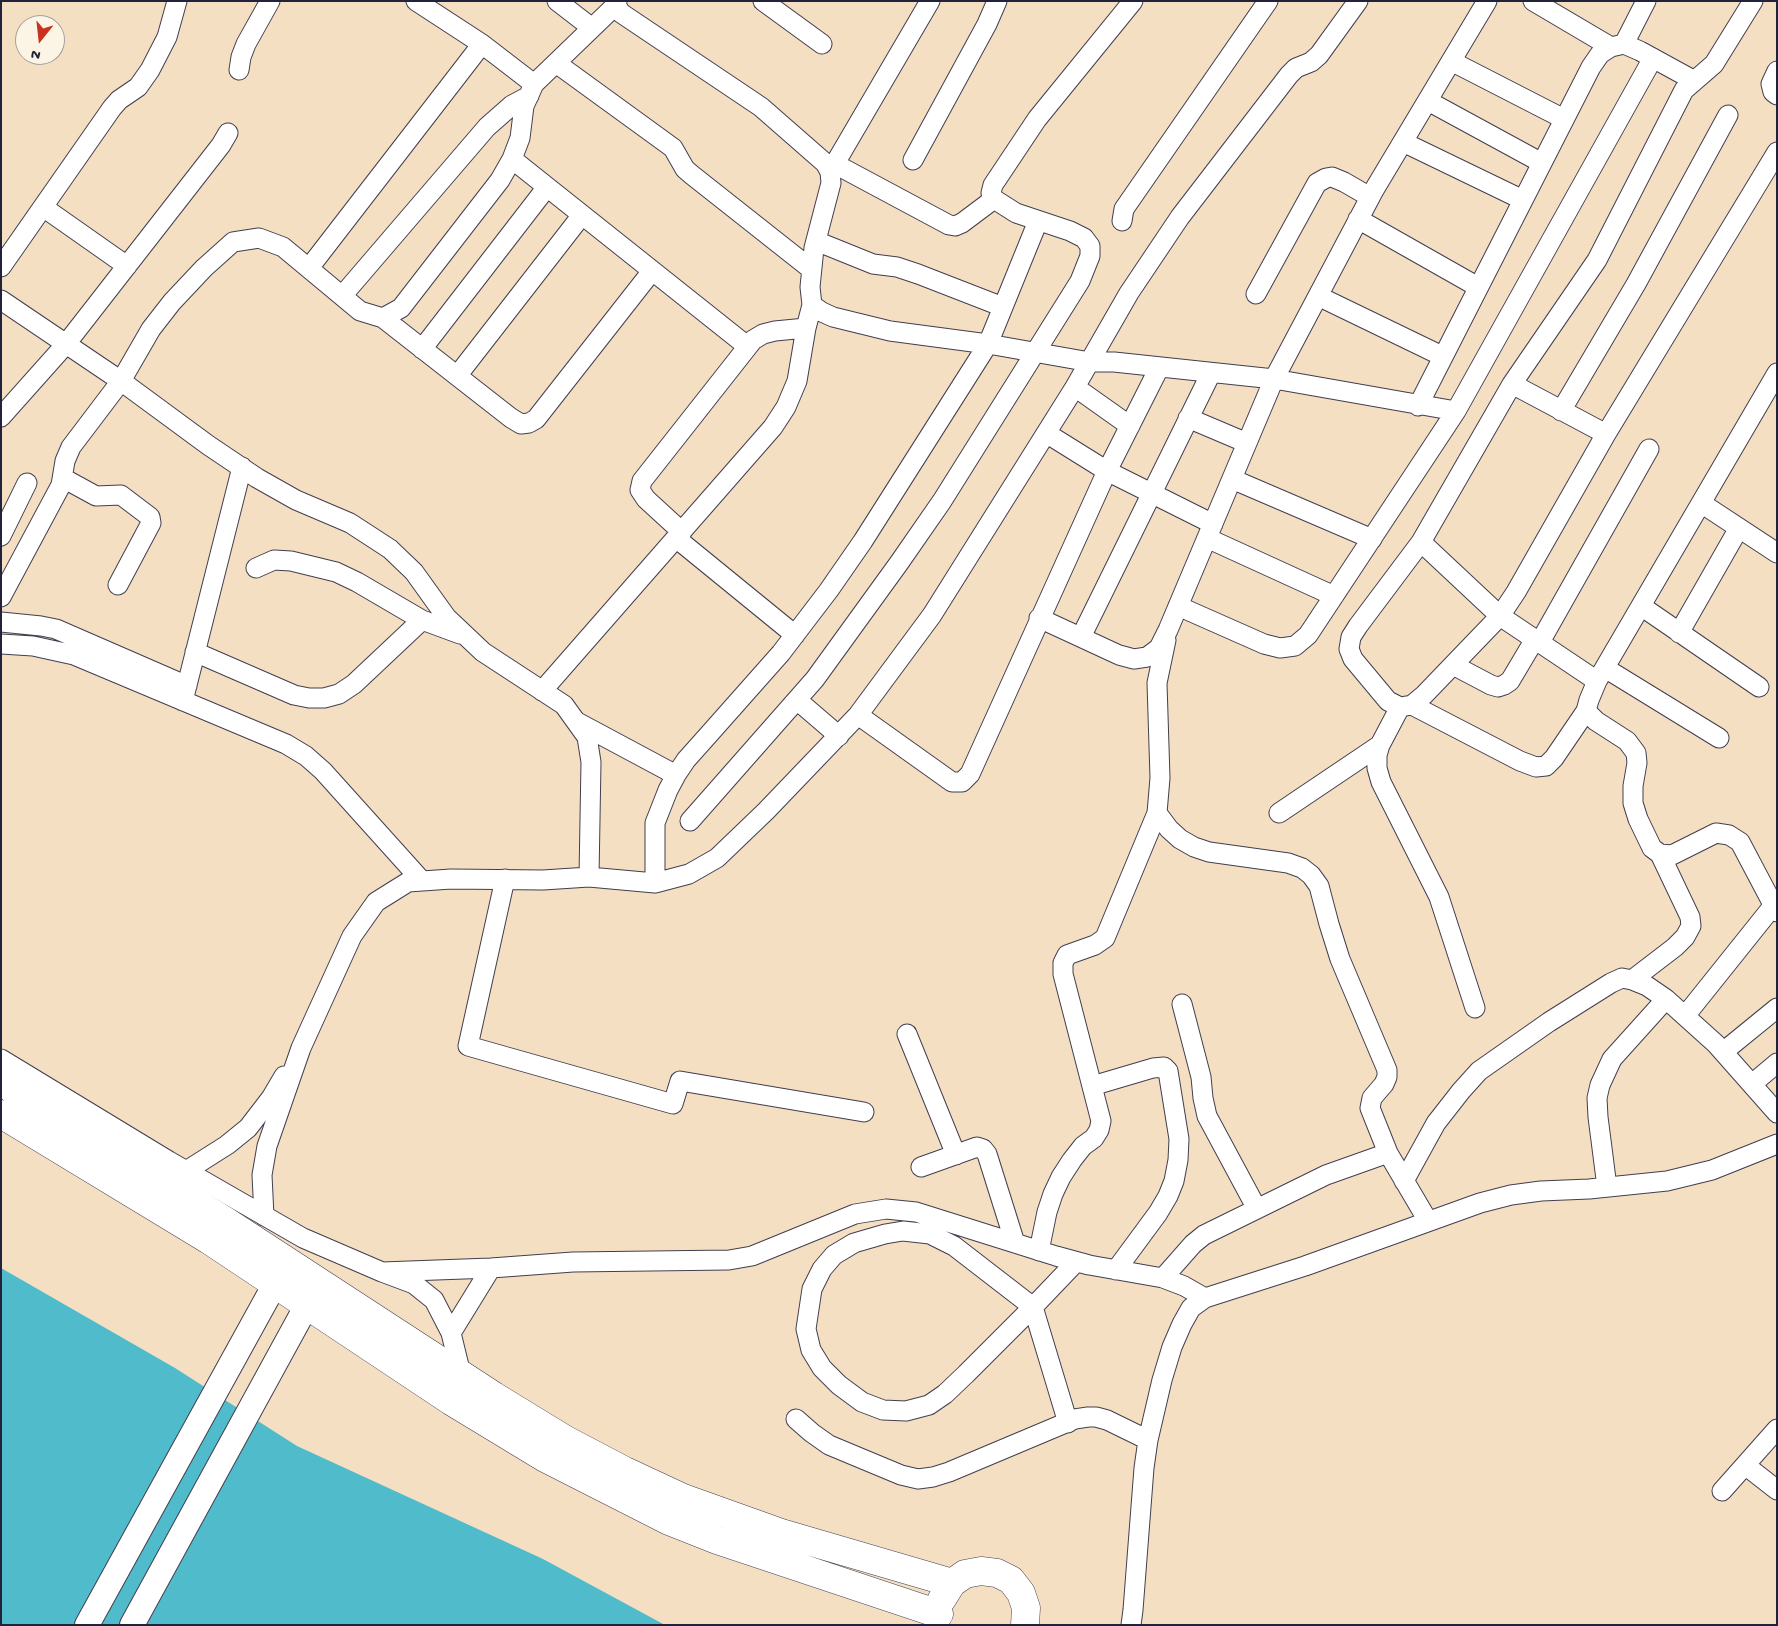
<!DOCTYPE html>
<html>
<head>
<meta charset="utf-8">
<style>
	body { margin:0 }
	#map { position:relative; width:1778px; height:1626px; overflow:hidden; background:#f5dfc2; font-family:"Gochi Hand",sans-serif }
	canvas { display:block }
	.frame { position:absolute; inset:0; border:2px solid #22223b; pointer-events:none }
	.north { position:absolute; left:15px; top:15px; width:50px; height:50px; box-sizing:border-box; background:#fcf5e5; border:1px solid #a5a1a1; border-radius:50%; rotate:196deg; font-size:14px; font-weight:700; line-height:20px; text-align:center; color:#22223b }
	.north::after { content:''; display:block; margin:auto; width:18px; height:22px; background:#c8321e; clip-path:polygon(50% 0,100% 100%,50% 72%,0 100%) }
</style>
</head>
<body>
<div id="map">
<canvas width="1778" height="1626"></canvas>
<div class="frame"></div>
<div class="north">N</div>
</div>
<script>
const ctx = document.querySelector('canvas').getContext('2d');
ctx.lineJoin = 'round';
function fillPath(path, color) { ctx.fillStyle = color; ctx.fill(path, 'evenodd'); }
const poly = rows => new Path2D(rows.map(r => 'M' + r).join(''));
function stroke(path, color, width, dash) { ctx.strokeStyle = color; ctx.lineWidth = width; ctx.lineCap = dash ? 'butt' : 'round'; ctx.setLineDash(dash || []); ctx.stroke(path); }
fillPath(poly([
	[1,1268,175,1368,297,1446,543,1559,665,1625,1,1625]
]), '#4fbbcb');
const minor = poly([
	[416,1,482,44,534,84],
	[557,1,592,28],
	[617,1,616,5,621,13,761,107,825,163,830,172,831,183,814,248,810,287,812,305,822,312,833,317,890,331,988,344,1090,362,1114,362,1274,379,1456,411],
	[763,1,822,44],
	[1533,1,1611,47],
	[1753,1,1714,64,1684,90,1597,260,1512,384,1421,542,1358,626,1351,637,1349,649,1353,659,1388,701,1400,707,1412,705,1424,695,1500,616,1516,592,1606,434,1777,152],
	[1624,44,1646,1],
	[1451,61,1564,119],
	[556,63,673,148,685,169,692,175,811,269],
	[239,70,241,57,246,44,270,1],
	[1777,71,1771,84,1773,92,1777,95],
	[1428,101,1542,163],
	[1403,142,1523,200],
	[512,159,747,346],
	[913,160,987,24,997,1],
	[835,164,949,225,955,226,962,223,994,199],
	[830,172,930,1],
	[43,207,127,266],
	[1358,219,1478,287],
	[1122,221,1124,209,1268,1],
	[816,241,873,264,897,267,918,274,1003,307],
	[1,267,112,108,119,100,138,87,150,70,167,37,177,1],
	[309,268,482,44],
	[1256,294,1317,183,1326,178,1332,177,1344,182,1370,197],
	[342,296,487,127,512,105,529,96],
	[1318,296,1442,356],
	[1,300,121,381,208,445,257,478,296,500,350,523,390,549,414,572,447,618,483,652,564,705,587,737,591,762,589,877],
	[383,318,511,418,521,424,529,423,536,419,652,271],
	[422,349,547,187],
	[1777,373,1597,681,1589,700,1586,711,1596,721,1627,741,1636,753,1637,763,1633,786,1633,803,1638,819,1652,848,1660,854,1672,855,1716,833,1729,835,1740,842,1777,912],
	[457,376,582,215],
	[1512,384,1606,434],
	[1075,387,1130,426],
	[1418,406,1591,67,1600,54,1611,47,1624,44,1640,51,1693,80],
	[1561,411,1636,284,1728,115],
	[1,417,66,344,221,145,228,133],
	[1188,418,1247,443],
	[1046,433,1107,471,1213,524],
	[63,478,96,496,121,495,150,517,151,523,118,585],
	[1232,479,1372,539],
	[1701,503,1777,553],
	[682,532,646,499,640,490,642,481,753,340,763,334,775,331,806,328],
	[1,536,27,483],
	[676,538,795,635],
	[1207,538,1334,596],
	[1421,542,1500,616,1597,681],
	[256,568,274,560,291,561,336,572,357,582,422,620,460,634],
	[1,597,61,485,65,461,71,447,121,381,151,329,172,302,204,268,233,242,259,238,283,247,360,311,383,318,401,308,500,180,512,159,520,138,524,106,534,84,616,5],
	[1178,606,1264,644,1280,648,1295,646,1308,635,1456,411,1653,58],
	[1641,606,1759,687],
	[1039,618,1119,655,1134,659,1147,657,1159,648,1168,630,1274,379,1374,190,1487,1],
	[1,622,41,626,56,629,187,686],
	[1679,633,1739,528],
	[1081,637,1211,373],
	[1540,642,1649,449],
	[1,644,33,646,74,655,286,744,306,756,323,771,422,881],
	[195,652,294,695,309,698,324,698,339,694,354,684,422,620],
	[1453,665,1491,685,1498,687,1504,685,1510,681,1535,639],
	[1605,668,1719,738],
	[542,691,773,427,786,407,797,381,806,328,812,305],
	[797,700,839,736],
	[183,701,242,467],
	[1412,705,1520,761,1536,767,1546,766,1554,758,1586,711],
	[1400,707,1380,745,1377,755,1377,768,1381,782,1439,897,1475,1008],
	[858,715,952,782,962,782,970,774,1107,471,1159,368],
	[577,722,676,775],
	[1157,813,1169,829,1180,839,1194,847,1209,852,1288,863,1302,868,1311,875,1319,886,1329,924,1340,959,1387,1070,1387,1077,1384,1084,1372,1098,1370,1108,1388,1153,1428,1221],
	[1279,813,1380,745],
	[690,821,815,679,899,563,942,501,1080,281,1090,256,1090,246,1084,238,1070,231,1016,213,994,199,991,193,993,185,1037,119,1133,1],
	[505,879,468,1046,673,1104,680,1081,864,1112],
	[655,883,655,823,668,790,676,775,686,760,711,732,781,653,829,590,863,541,988,344,1038,221],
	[1632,980,1675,947,1685,937,1691,926,1690,917,1660,854],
	[1182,1004,1201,1077,1203,1098,1207,1116,1257,1209],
	[1685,1016,1773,906],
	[907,1034,956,1155],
	[1723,1052,1777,1008],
	[1,1059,169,1161,303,1238,382,1272,414,1284,434,1300,451,1333,461,1374],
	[1752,1084,1777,1063],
	[1092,1086,1153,1068,1164,1067,1168,1071,1179,1139,1178,1160,1174,1181,1168,1196,1158,1213,1116,1270],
	[921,1167,977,1147,983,1149,987,1154,1015,1243],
	[186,1171,227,1145,248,1128,271,1098,284,1076],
	[1404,1181,1436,1123,1461,1091,1479,1071,1549,1022,1611,983,1622,978,1632,980,1647,986,1666,999,1716,1044,1777,1113],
	[1607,1187,1598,1117,1597,1098,1600,1085,1612,1059,1666,999],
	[264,1216,262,1175,267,1146,301,1048,352,936,376,902,408,882,451,879,543,880,589,877,655,883,689,874,717,858,766,811,858,715,932,615,1075,387,1129,293,1180,217,1289,75,1296,68,1311,62,1319,55,1358,1],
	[1039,1251,1047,1212,1053,1194,1061,1177,1072,1160,1083,1146,1094,1138,1099,1130,1101,1121,1063,974,1063,963,1067,955,1095,945,1105,938,1157,813,1160,778,1157,683,1166,640],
	[382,1272,491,1268,573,1262,729,1260,752,1256,855,1214,886,1209,916,1212,1056,1256,1089,1265,1163,1278,1184,1286,1205,1298],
	[1163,1278,1193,1244,1204,1235,1326,1175,1388,1153],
	[451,1333,491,1268],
	[796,1419,812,1433,829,1445,901,1475,918,1479,933,1477,949,1472,1075,1419,1088,1417,1096,1417,1107,1420,1148,1440],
	[1068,1423,1033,1307,954,1246,930,1234,903,1231,885,1234,854,1243,834,1255,822,1269,812,1289,806,1329,811,1350,822,1368,839,1385,862,1402,883,1410,906,1411,929,1405,945,1394,966,1374,1033,1307,1076,1262],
	[1745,1465,1777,1490],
	[1722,1491,1777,1429],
	[1131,1625,1133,1610,1144,1468,1148,1440,1162,1380,1172,1347,1182,1324,1191,1308,1205,1298,1305,1266,1480,1203,1511,1195,1541,1191,1589,1189,1667,1181,1712,1170,1777,1144]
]);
const tertiary = poly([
	[87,1625,275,1284],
	[132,1625,307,1305]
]);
const trunk = poly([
	[1,1082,227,1222,494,1396,566,1440,625,1471,683,1498,781,1533,952,1583],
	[1,1114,209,1240,451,1401,545,1458,669,1521,717,1540,939,1614],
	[942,1599,952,1583,965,1574,981,1571,997,1573,1011,1580,1021,1593,1026,1608,1025,1625]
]);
stroke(minor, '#423e4f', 21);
stroke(tertiary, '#423e4f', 26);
stroke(trunk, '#423e4f', 29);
stroke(minor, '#fff', 19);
stroke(tertiary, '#fff', 24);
stroke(trunk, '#fff', 28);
</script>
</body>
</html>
